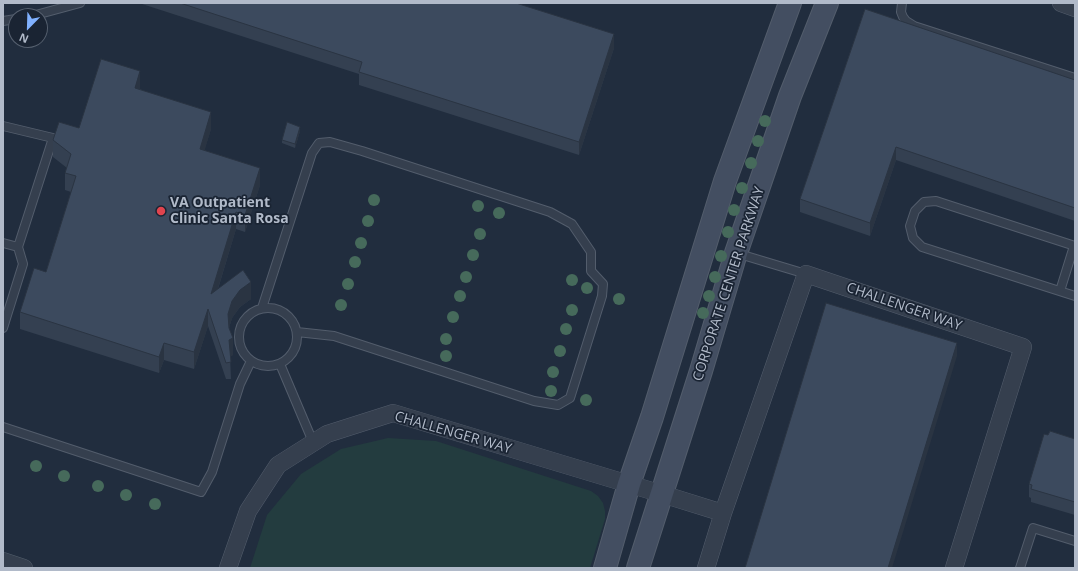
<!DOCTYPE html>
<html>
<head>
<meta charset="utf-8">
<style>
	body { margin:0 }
	#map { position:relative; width:1078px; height:571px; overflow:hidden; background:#212d3e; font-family:"Open Sans",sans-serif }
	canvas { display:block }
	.frame { position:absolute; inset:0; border:4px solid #b1bac9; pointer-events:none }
	.north { position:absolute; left:8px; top:8px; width:40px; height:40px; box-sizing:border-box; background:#1a2433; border:1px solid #56606f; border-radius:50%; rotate:203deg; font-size:11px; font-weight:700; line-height:16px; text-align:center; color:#b1bac9 }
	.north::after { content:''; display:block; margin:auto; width:14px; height:18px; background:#80b1ff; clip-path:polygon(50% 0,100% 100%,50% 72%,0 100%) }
</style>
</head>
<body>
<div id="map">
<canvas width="1078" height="571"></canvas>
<div class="frame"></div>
<div class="north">N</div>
</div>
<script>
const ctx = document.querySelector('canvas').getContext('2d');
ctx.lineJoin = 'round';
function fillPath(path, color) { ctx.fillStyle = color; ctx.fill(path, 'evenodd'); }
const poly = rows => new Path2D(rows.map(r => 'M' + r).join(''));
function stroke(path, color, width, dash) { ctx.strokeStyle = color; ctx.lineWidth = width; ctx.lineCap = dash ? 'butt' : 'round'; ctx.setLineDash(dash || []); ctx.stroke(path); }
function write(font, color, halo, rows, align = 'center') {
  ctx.font = font + ' "Open Sans",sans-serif'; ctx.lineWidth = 3.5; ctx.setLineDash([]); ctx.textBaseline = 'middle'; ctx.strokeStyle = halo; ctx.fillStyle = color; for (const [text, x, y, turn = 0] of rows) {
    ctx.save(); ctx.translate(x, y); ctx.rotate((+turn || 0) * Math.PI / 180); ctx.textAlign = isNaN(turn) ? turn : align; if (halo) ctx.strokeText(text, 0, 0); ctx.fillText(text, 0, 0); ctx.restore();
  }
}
fillPath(poly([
	[388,438,436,441,591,491,598,496,603,503,605,511,605,519,590,568,250,568,267,515,301,474,341,449]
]), '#233c3f');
const lane = poly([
	[902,3,901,12,903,17,906,21,914,26,1075,78],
	[32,16,80,3],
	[3,21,16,19],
	[3,126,53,138,18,247,23,264,3,328],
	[3,243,18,247],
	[1075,246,936,201,924,202,915,211,910,226,913,238,922,247,1075,296],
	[736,253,806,274],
	[1060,291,1074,246],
	'239 337a29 29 0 1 1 58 0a29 29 0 1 1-58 0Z',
	[262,308,312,153,319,143,330,142,362,151,550,212,572,224,591,252,591,271,603,284,602,296,570,398,558,405,534,401,334,336,297,332],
	[280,364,313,442],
	[3,427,201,492,212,472,240,384,251,361],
	[1020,568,1033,528,1075,541]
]);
const street = poly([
	[1061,3,1075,8],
	[3,561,24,568],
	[228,568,248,511,278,465,327,434,393,413,662,494,723,513],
	[706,568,723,513,806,274,1023,347,954,568]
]);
const secondary = poly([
	[605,568,629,484,652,417,725,181,790,3],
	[638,568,701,371,736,253,790,96,827,3]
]);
stroke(lane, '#535d6c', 10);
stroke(street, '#535d6c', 18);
stroke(secondary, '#535d6c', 24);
stroke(lane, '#353f4e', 8);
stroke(street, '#353f4e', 17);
stroke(secondary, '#434e61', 22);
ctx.fillStyle = '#466a5b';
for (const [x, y] of [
	[765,121],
	[758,141],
	[751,163],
	[742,188],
	[374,200],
	[478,206],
	[734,210],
	[499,213],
	[368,221],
	[728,232],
	[480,234],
	[361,243],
	[473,255],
	[721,256],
	[355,262],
	[466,277],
	[715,277],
	[572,280],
	[348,284],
	[587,288],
	[460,296],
	[709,296],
	[619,299],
	[341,305],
	[572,310],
	[703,313],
	[453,317],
	[566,329],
	[446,339],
	[560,351],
	[446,356],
	[553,372],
	[551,391],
	[586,400],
	[36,466],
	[64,476],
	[98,486],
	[126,495],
	[155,504]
]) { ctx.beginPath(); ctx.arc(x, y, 6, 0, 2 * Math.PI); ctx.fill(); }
fillPath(poly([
	[139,3,516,3,614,48,579,155,359,85,359,74],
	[865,9,1075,80,1075,221,896,160,870,236,800,212,800,199],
	[140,88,140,89,211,129,204,151,260,185,245,232,236,229,218,289,251,299,240,307,232,318,229,328,233,355,230,356,231,379,226,379,208,326,194,369,164,360,159,373,20,329,20,312,46,272,71,192,65,190,65,173,67,168,53,157,53,140,79,128],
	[300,131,295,148,282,143,282,140],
	[1075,439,1075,515,1031,502,1031,498,1029,497,1029,484]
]), '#344051');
fillPath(poly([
	[614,34,614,48,579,155,579,142],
	[140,71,140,88,135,105,135,88],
	[211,112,211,129,200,166,200,149],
	[300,127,300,131,295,148,295,144],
	[896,147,896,160,870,236,870,223],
	[260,168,260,185,245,232,245,215],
	[236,212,236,229,211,311,211,294],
	[251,282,251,299,240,307,232,318,228,331,228,314,232,301,240,290],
	[208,309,208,326,194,369,194,352],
	[233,338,233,355,229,357,229,340],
	[164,343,164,360,159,373,159,357],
	[957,343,957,356,892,568,888,568]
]), '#2a3442');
const building = poly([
	[180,3,516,3,614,34,579,142,359,72,362,62,180,3],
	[865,9,1075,80,1075,208,896,147,870,223,800,199,865,9],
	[101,59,140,71,135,88,211,112,200,149,260,168,245,215,236,212,211,294,243,270,251,282,240,290,232,301,228,314,229,328,233,338,229,340,231,362,226,363,208,309,194,352,164,343,159,357,20,312,34,268,46,272,76,176,65,173,71,154,53,140,59,122,79,128,101,59],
	[287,122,300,127,295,144,282,140,287,122],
	[826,303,957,343,888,568,745,568,826,303],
	[1050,431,1075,439,1075,502,1031,489,1032,485,1029,484,1044,434,1048,435,1050,431]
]);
fillPath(building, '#3c4a5e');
stroke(building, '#2a3442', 1);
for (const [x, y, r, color] of [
	[161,211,5,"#e0444e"]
]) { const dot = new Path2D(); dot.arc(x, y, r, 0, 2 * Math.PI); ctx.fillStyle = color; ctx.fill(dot); stroke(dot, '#1a2433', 1.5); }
write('bold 14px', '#b1bac9', '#1a2433', [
	["VA Outpatient",170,203],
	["Clinic Santa Rosa",170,219]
], 'left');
write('14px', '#b1bac9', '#1a2433', [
	["CORPORATE CENTER PARKWAY",729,284,-72],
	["CHALLENGER WAY",904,307,19],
	["CHALLENGER WAY",453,433,16]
]);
</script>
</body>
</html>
